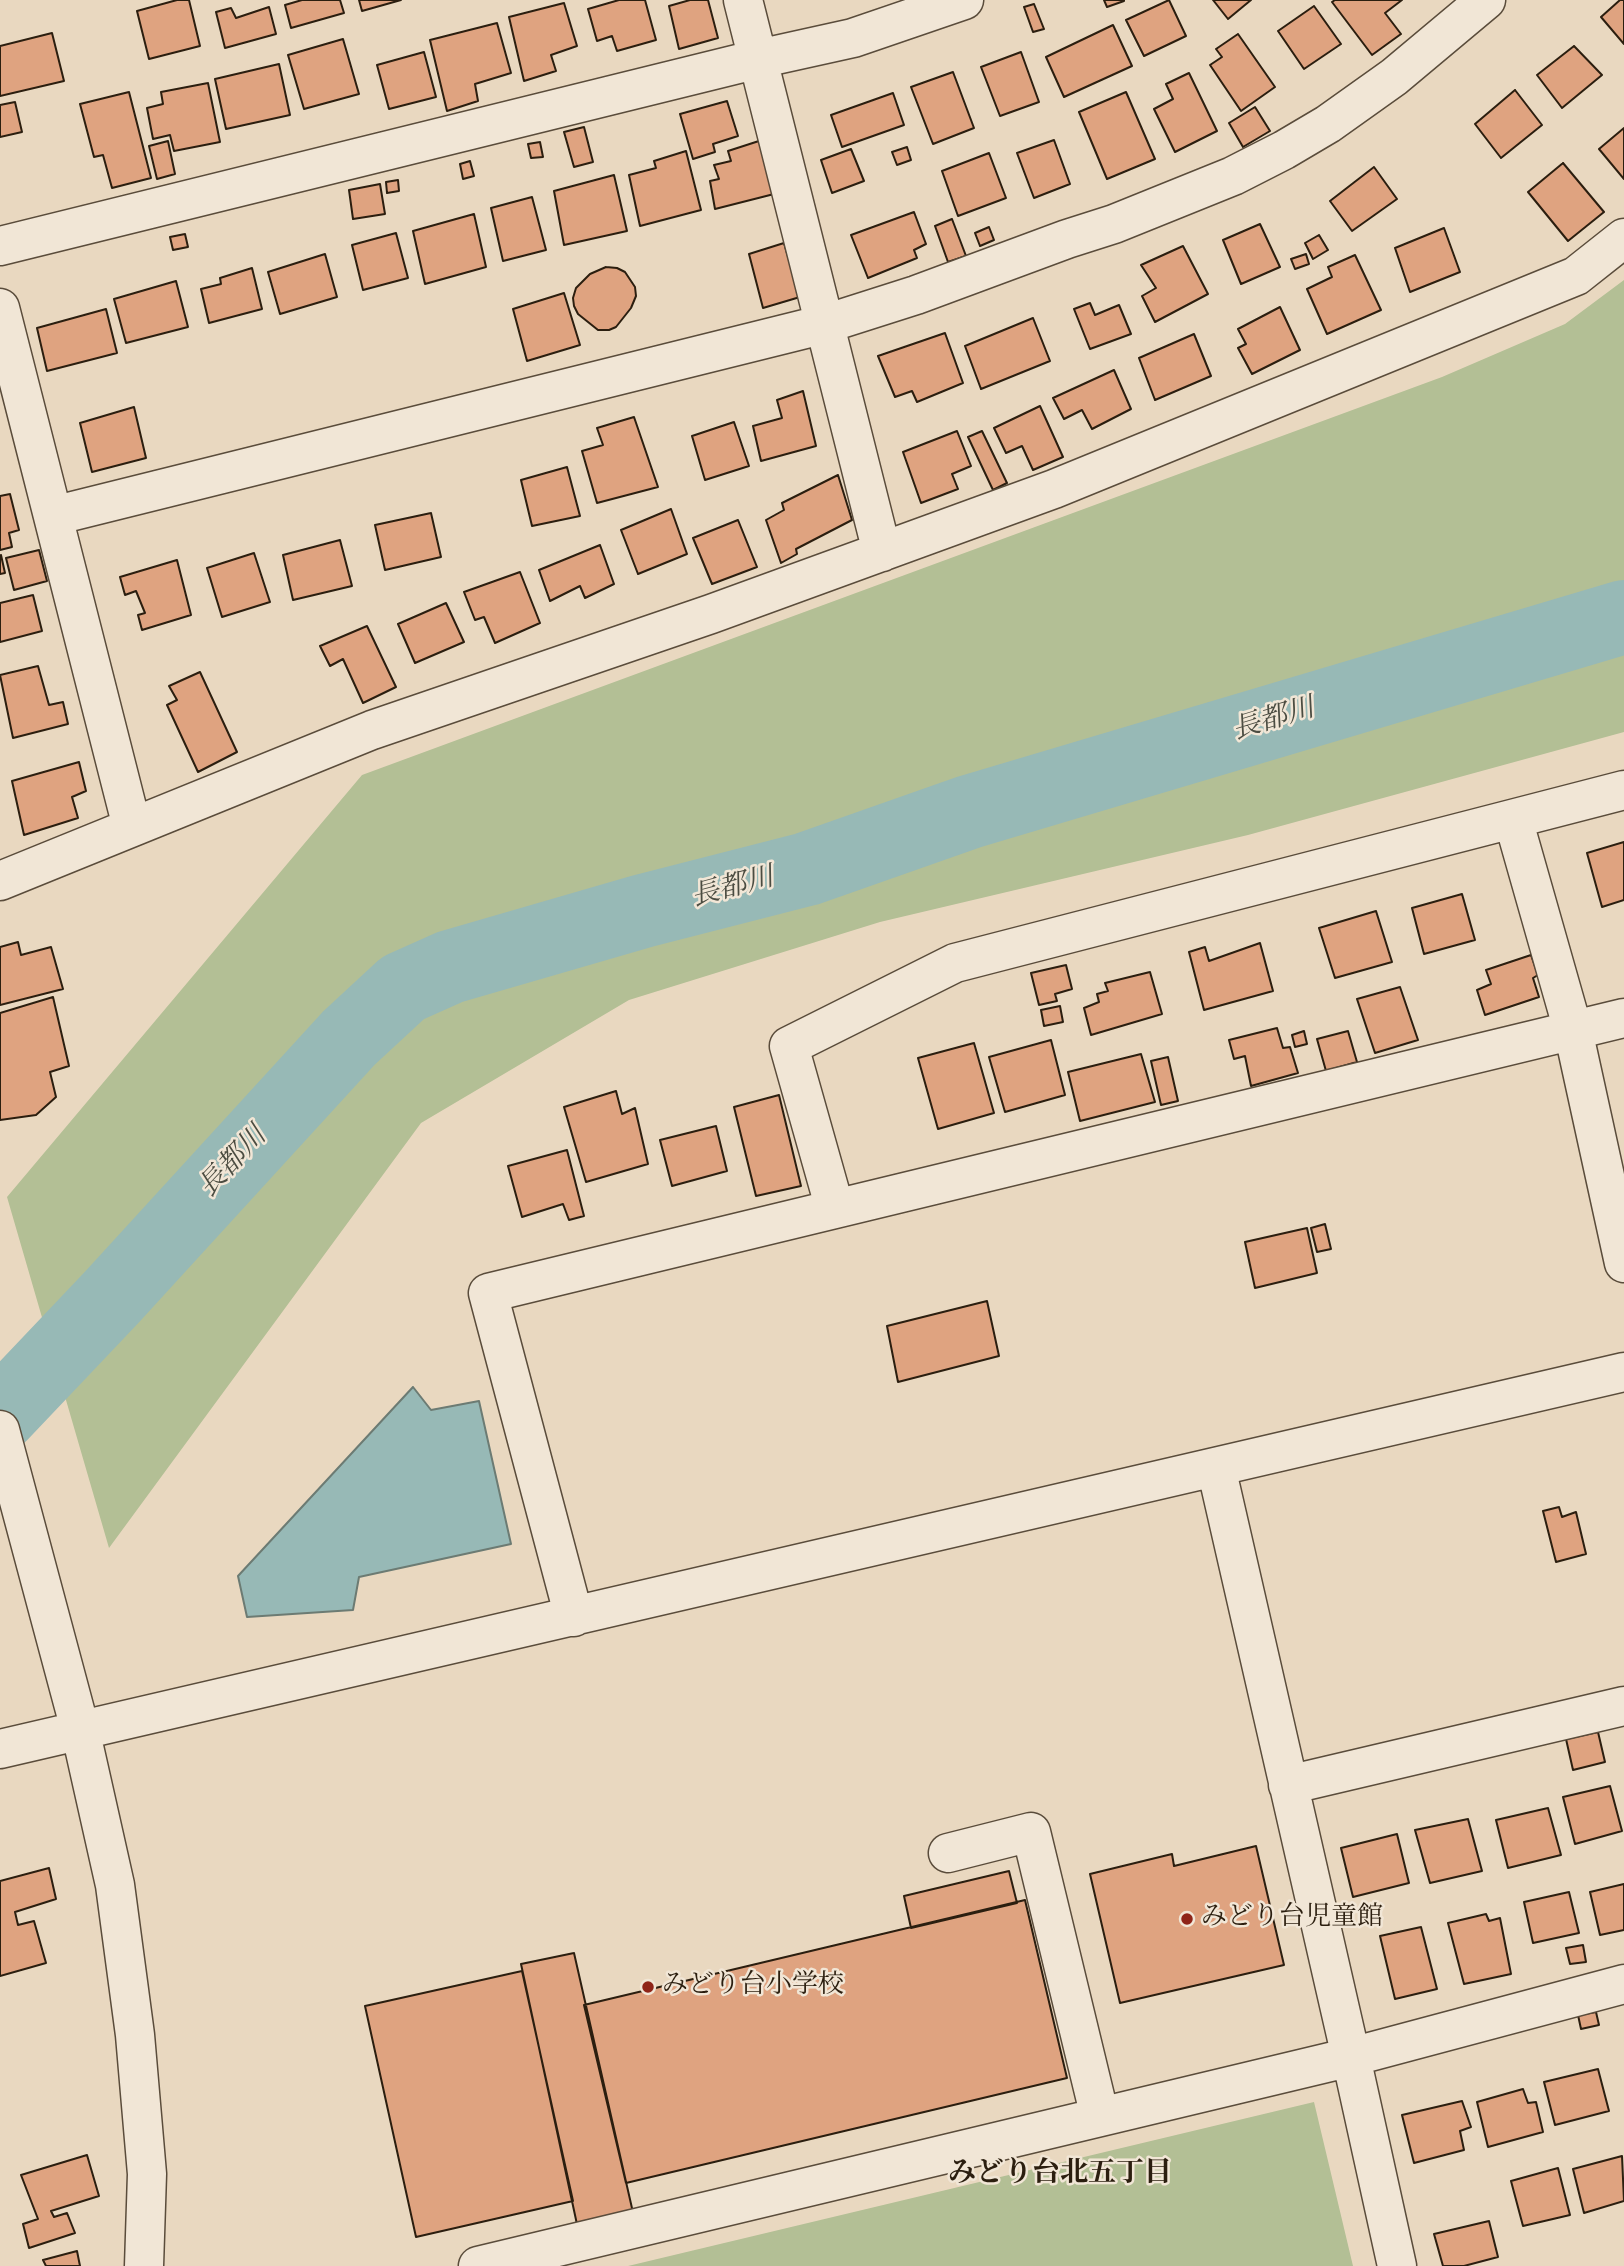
<!DOCTYPE html>
<html>
<head>
<meta charset="utf-8">
<style>
	body { margin:0 }
	canvas { display:block; background:#e9d8c0 }
</style>
</head>
<body>
<canvas width="1624" height="2266"></canvas>
<script>
const ctx = document.querySelector('canvas').getContext('2d');
ctx.lineJoin = 'round';
function fillPath(path, color) { ctx.fillStyle = color; ctx.fill(path, 'evenodd'); }
const poly = rows => new Path2D(rows.map(r => 'M' + r).join(''));
function stroke(path, color, width, dash) { ctx.strokeStyle = color; ctx.lineWidth = width; ctx.lineCap = dash ? 'butt' : 'round'; ctx.setLineDash(dash || []); ctx.stroke(path); }
function write(font, color, halo, rows, align = 'center') {
  ctx.font = font + ' "IM FELL English","Noto Serif JP",serif'; ctx.lineWidth = 5; ctx.setLineDash([]); ctx.textBaseline = 'middle'; ctx.strokeStyle = halo; ctx.fillStyle = color; for (const [text, x, y, turn = 0] of rows) {
    ctx.save(); ctx.translate(x, y); ctx.rotate((+turn || 0) * Math.PI / 180); ctx.textAlign = isNaN(turn) ? turn : align; if (halo) ctx.strokeText(text, 0, 0); ctx.fillText(text, 0, 0); ctx.restore();
  }
}
fillPath(poly([
	[1624,280,1624,732,1248,835,880,922,629,1000,421,1123,109,1548,7,1197,362,775,1442,377,1565,324],
	[1314,2102,1353,2266,628,2266]
]), '#b3bf95');
const water = poly([
	[413,1387,431,1410,479,1401,511,1544,359,1577,353,1610,247,1617,238,1576,413,1387]
]);
fillPath(water, '#97b9b6');
stroke(water, '#6c7b73', 2);
stroke(poly([
	[0,1415,112,1297,349,1038,403,988,450,967,643,911,807,869,969,812,1624,617]
]), '#97b9b6', 74);
const building = poly([
	[177,0,189,0,200,46,149,59,137,11,177,0],
	[302,0,340,0,344,13,291,28,285,5,302,0],
	[359,0,401,0,362,11,359,0],
	[619,0,645,0,656,40,617,51,612,36,597,41,588,9,619,0],
	[690,0,708,0,718,38,679,49,669,6,690,0],
	[1104,0,1124,0,1124,1,1107,7,1104,0],
	[1169,0,1186,36,1144,56,1126,20,1169,0],
	[1213,0,1251,0,1228,19,1213,0],
	[1335,0,1402,0,1385,13,1401,34,1372,55,1332,2,1335,0],
	[1620,0,1624,0,1624,44,1601,17,1620,0],
	[564,3,577,46,551,55,556,71,524,81,509,17,564,3],
	[1034,4,1044,29,1033,32,1024,7,1034,4],
	[1314,6,1341,44,1304,69,1278,31,1314,6],
	[269,7,276,34,225,48,216,12,231,8,236,18,269,7],
	[497,23,511,73,475,84,478,101,447,111,430,40,497,23],
	[1113,25,1132,66,1064,97,1046,57,1113,25],
	[52,33,64,81,0,96,0,46,52,33],
	[1238,34,1275,87,1241,111,1210,65,1222,57,1216,49,1238,34],
	[343,39,359,94,304,109,288,55,343,39],
	[1574,46,1602,75,1562,108,1537,75,1574,46],
	[424,52,436,97,389,109,377,65,424,52],
	[1021,52,1039,102,1000,116,981,67,1021,52],
	[279,64,290,115,226,129,215,79,279,64],
	[953,72,974,128,933,144,911,87,953,72],
	[1189,73,1217,131,1175,152,1154,109,1173,99,1166,84,1189,73],
	[208,83,220,142,174,151,170,135,153,139,147,108,163,104,161,92,208,83],
	[1515,90,1542,125,1501,158,1475,124,1515,90],
	[129,92,151,178,112,188,103,155,94,157,80,104,129,92],
	[1126,92,1155,159,1107,179,1079,112,1126,92],
	[893,93,904,125,842,147,831,115,893,93],
	[727,101,738,136,713,144,715,152,693,159,680,114,727,101],
	[15,102,22,132,0,137,0,105,15,102],
	[1255,107,1270,131,1243,147,1229,123,1255,107],
	[584,127,593,162,574,167,564,132,584,127],
	[1624,128,1624,179,1599,149,1624,128],
	[762,140,778,193,715,209,710,181,719,179,714,165,731,161,728,151,762,140],
	[1054,140,1070,184,1034,198,1017,153,1054,140],
	[168,141,175,174,157,179,149,146,168,141],
	[540,142,543,157,531,158,528,144,540,142],
	[907,147,911,160,897,165,892,152,907,147],
	[851,149,864,181,832,193,821,160,851,149],
	[686,151,701,210,640,226,629,175,656,168,654,161,686,151],
	[989,153,1006,198,958,216,942,171,989,153],
	[470,161,474,176,463,179,460,164,470,161],
	[1563,163,1604,212,1568,241,1528,192,1563,163],
	[1374,167,1397,199,1352,231,1330,201,1374,167],
	[614,175,627,231,564,245,554,191,614,175],
	[398,180,399,191,387,193,386,182,398,180],
	[380,184,385,214,353,219,349,190,380,184],
	[532,197,546,250,503,261,491,208,532,197],
	[914,212,926,244,914,250,917,258,868,278,851,235,914,212],
	[474,214,486,267,425,284,413,231,474,214],
	[952,219,966,256,948,262,935,226,952,219],
	[1260,224,1280,267,1241,284,1223,240,1260,224],
	[989,227,994,240,980,246,975,233,989,227],
	[1444,228,1460,272,1410,292,1395,248,1444,228],
	[396,233,408,278,363,290,352,245,396,233],
	[185,234,188,247,173,250,170,237,185,234],
	[1319,235,1328,250,1313,259,1305,243,1319,235],
	[784,243,800,297,763,308,749,254,784,243],
	[1183,246,1208,294,1155,322,1142,296,1156,288,1141,265,1183,246],
	[325,254,337,297,280,314,268,272,325,254],
	[1306,254,1309,264,1295,269,1291,259,1306,254],
	[1355,255,1381,310,1327,334,1307,289,1332,277,1328,267,1355,255],
	[606,267,617,268,625,272,635,287,636,296,631,308,616,327,609,330,598,330,578,314,574,306,573,298,576,288,590,274,606,267],
	[252,268,262,309,209,323,201,289,221,284,220,278,252,268],
	[176,281,188,327,126,343,114,299,176,281],
	[564,293,580,345,527,361,513,309,564,293],
	[1090,303,1095,315,1119,305,1131,334,1090,349,1074,309,1090,303],
	[1280,307,1300,350,1252,374,1238,348,1246,344,1238,329,1280,307],
	[106,309,117,353,47,371,37,328,106,309],
	[1033,318,1050,361,981,389,965,346,1033,318],
	[945,333,963,383,917,402,912,391,895,397,878,356,945,333],
	[1194,334,1211,376,1155,400,1139,358,1194,334],
	[1114,370,1131,409,1092,429,1082,410,1064,419,1053,398,1114,370],
	[803,391,816,446,761,461,753,426,782,418,777,400,803,391],
	[1040,406,1063,457,1033,470,1022,446,1006,453,994,428,1040,406],
	[134,407,146,458,92,472,80,423,134,407],
	[634,417,658,487,597,503,582,451,603,445,597,428,634,417],
	[734,422,749,466,705,480,692,436,734,422],
	[957,431,971,466,952,474,958,489,921,503,903,452,957,431],
	[982,431,1007,483,993,490,968,437,982,431],
	[567,467,580,516,532,526,521,480,567,467],
	[838,475,852,520,796,549,797,554,781,563,766,520,784,510,782,503,838,475],
	[10,494,19,530,9,533,12,547,0,550,0,496,10,494],
	[671,509,687,554,638,574,621,530,671,509],
	[431,513,441,557,385,570,375,525,431,513],
	[738,520,757,567,712,584,693,538,738,520],
	[340,540,352,586,293,600,283,555,340,540],
	[600,545,614,584,585,598,580,586,550,601,539,570,600,545],
	[39,550,47,581,14,590,6,558,39,550],
	[254,553,270,602,222,617,207,568,254,553],
	[1,555,5,573,0,574,0,556,1,555],
	[177,560,191,615,142,630,138,615,145,613,136,591,125,595,120,577,177,560],
	[520,572,540,623,495,643,484,617,475,620,464,592,520,572],
	[33,595,42,631,0,642,0,603,33,595],
	[446,603,464,642,415,663,398,624,446,603],
	[367,626,396,687,363,703,343,659,330,666,320,646,367,626],
	[38,666,49,705,63,702,68,724,13,738,0,675,38,666],
	[200,672,237,752,198,772,167,705,177,700,169,686,200,672],
	[79,762,86,791,72,797,78,818,24,835,12,781,79,762],
	[1624,842,1624,900,1602,907,1587,853,1624,842],
	[1462,894,1475,940,1424,954,1412,908,1462,894],
	[1376,911,1392,962,1335,978,1319,928,1376,911],
	[18,942,21,955,51,947,63,989,0,1005,0,947,18,942],
	[1260,943,1273,991,1204,1010,1189,952,1205,947,1209,961,1260,943],
	[1531,955,1538,975,1533,978,1539,997,1485,1015,1477,990,1491,984,1486,970,1531,955],
	[1066,965,1072,989,1055,994,1057,1001,1039,1005,1031,973,1066,965],
	[1150,972,1162,1014,1091,1035,1084,1008,1099,1002,1097,994,1108,991,1105,983,1150,972],
	[1400,987,1418,1040,1375,1053,1357,999,1400,987],
	[53,997,69,1066,50,1072,56,1097,36,1115,0,1120,0,1013,53,997],
	[1060,1006,1063,1022,1044,1026,1041,1010,1060,1006],
	[1277,1028,1283,1048,1290,1047,1298,1073,1251,1086,1245,1056,1234,1059,1229,1040,1277,1028],
	[1304,1031,1307,1044,1295,1047,1292,1035,1304,1031],
	[1348,1031,1357,1062,1326,1071,1317,1039,1348,1031],
	[1051,1040,1065,1095,1005,1112,989,1057,1051,1040],
	[974,1043,994,1113,938,1129,918,1058,974,1043],
	[1141,1054,1155,1102,1080,1121,1068,1072,1141,1054],
	[1168,1057,1178,1101,1161,1105,1151,1061,1168,1057],
	[616,1091,622,1114,635,1108,648,1164,586,1182,564,1107,616,1091],
	[779,1095,801,1186,756,1196,734,1107,779,1095],
	[716,1126,727,1171,672,1186,660,1140,716,1126],
	[567,1150,584,1216,569,1220,563,1204,522,1217,508,1166,567,1150],
	[1325,1224,1331,1249,1317,1252,1311,1228,1325,1224],
	[1307,1228,1317,1273,1255,1288,1245,1242,1307,1228],
	[987,1301,999,1356,898,1382,887,1326,987,1301],
	[1559,1507,1562,1517,1576,1512,1586,1554,1556,1562,1543,1511,1559,1507],
	[1598,1732,1605,1762,1573,1770,1566,1739,1598,1732],
	[1610,1786,1622,1831,1575,1844,1563,1797,1610,1786],
	[1548,1808,1561,1855,1508,1868,1496,1820,1548,1808],
	[1468,1819,1482,1871,1430,1883,1415,1830,1468,1819],
	[1397,1834,1409,1883,1353,1897,1341,1848,1397,1834],
	[1256,1846,1284,1965,1120,2003,1090,1874,1172,1854,1174,1866,1256,1846],
	[49,1868,56,1899,15,1912,18,1925,34,1921,46,1963,0,1976,0,1881,49,1868],
	[1009,1871,1017,1903,911,1928,904,1896,1009,1871],
	[1624,1884,1624,1930,1600,1935,1590,1892,1624,1884],
	[1569,1892,1579,1933,1533,1943,1524,1902,1569,1892],
	[1025,1900,1067,2078,626,2183,584,2005,1025,1900],
	[1486,1914,1489,1921,1500,1918,1511,1974,1464,1984,1448,1923,1486,1914],
	[1421,1927,1437,1989,1395,1999,1380,1936,1421,1927],
	[1583,1945,1586,1962,1570,1964,1566,1948,1583,1945],
	[574,1953,634,2217,578,2229,521,1964,574,1953],
	[522,1971,573,2201,416,2237,365,2006,522,1971],
	[1596,2012,1599,2025,1581,2029,1578,2015,1596,2012],
	[1598,2069,1609,2111,1555,2125,1544,2082,1598,2069],
	[1523,2089,1528,2103,1536,2102,1543,2132,1488,2147,1477,2102,1523,2089],
	[1462,2101,1471,2127,1460,2131,1464,2150,1414,2163,1402,2115,1462,2101],
	[87,2155,99,2196,51,2211,54,2217,67,2213,75,2233,29,2248,23,2224,38,2219,21,2175,87,2155],
	[1622,2156,1624,2201,1584,2213,1573,2169,1622,2156],
	[1558,2168,1570,2215,1523,2226,1511,2181,1558,2168],
	[1489,2221,1498,2257,1464,2266,1443,2266,1434,2234,1489,2221],
	[77,2251,80,2266,46,2266,43,2260,77,2251]
]);
fillPath(building, '#dfa380');
stroke(building, '#2b1e0f', 2);
const minor = poly([
	[743,0,882,552],
	[0,246,758,59,853,38,964,0],
	[0,308,132,827],
	[53,516,825,324,916,295,1067,239,1114,224,1233,176,1284,150,1328,124,1394,77,1486,0],
	[1513,819,1573,1030,1624,1263],
	[0,881,372,730,711,614,1054,489,1576,276,1624,238],
	[835,1209,789,1046,955,963,1624,790],
	[0,1430,80,1729,115,1885,135,2035,147,2174,144,2266],
	[1216,1467,1351,2057,1397,2266],
	[574,1617,488,1293,1624,1018],
	[0,1749,1624,1372],
	[1288,1785,1624,1706],
	[948,1853,1031,1832,1100,2117],
	[478,2266,1351,2057,1624,1984]
]);
stroke(minor, '#5a4c3b', 41);
stroke(minor, '#f1e6d6', 38);
for (const [x, y, r, color] of [
	[1187,1919,7,"#8f2418"],
	[648,1987,7,"#8f2418"]
]) { const dot = new Path2D(); dot.arc(x, y, r, 0, 2 * Math.PI); ctx.fillStyle = color; ctx.fill(dot); stroke(dot, '#f1e6d6', 2.5); }
write('26px', '#2b1e0f', '#f1e6d6', [
	["みどり台児童館",1201,1919],
	["みどり台小学校",662,1987]
], 'left');
write('italic 28px', '#4b4c41', '#f1e6d6', [
	["長都川",1274,721,-17],
	["長都川",733,889,-15],
	["長都川",234,1163,-47]
]);
write('bold 28px', '#2b1e0f', '#f1e6d6', [
	["みどり台北五丁目",1060,2175]
]);
</script>
</body>
</html>
